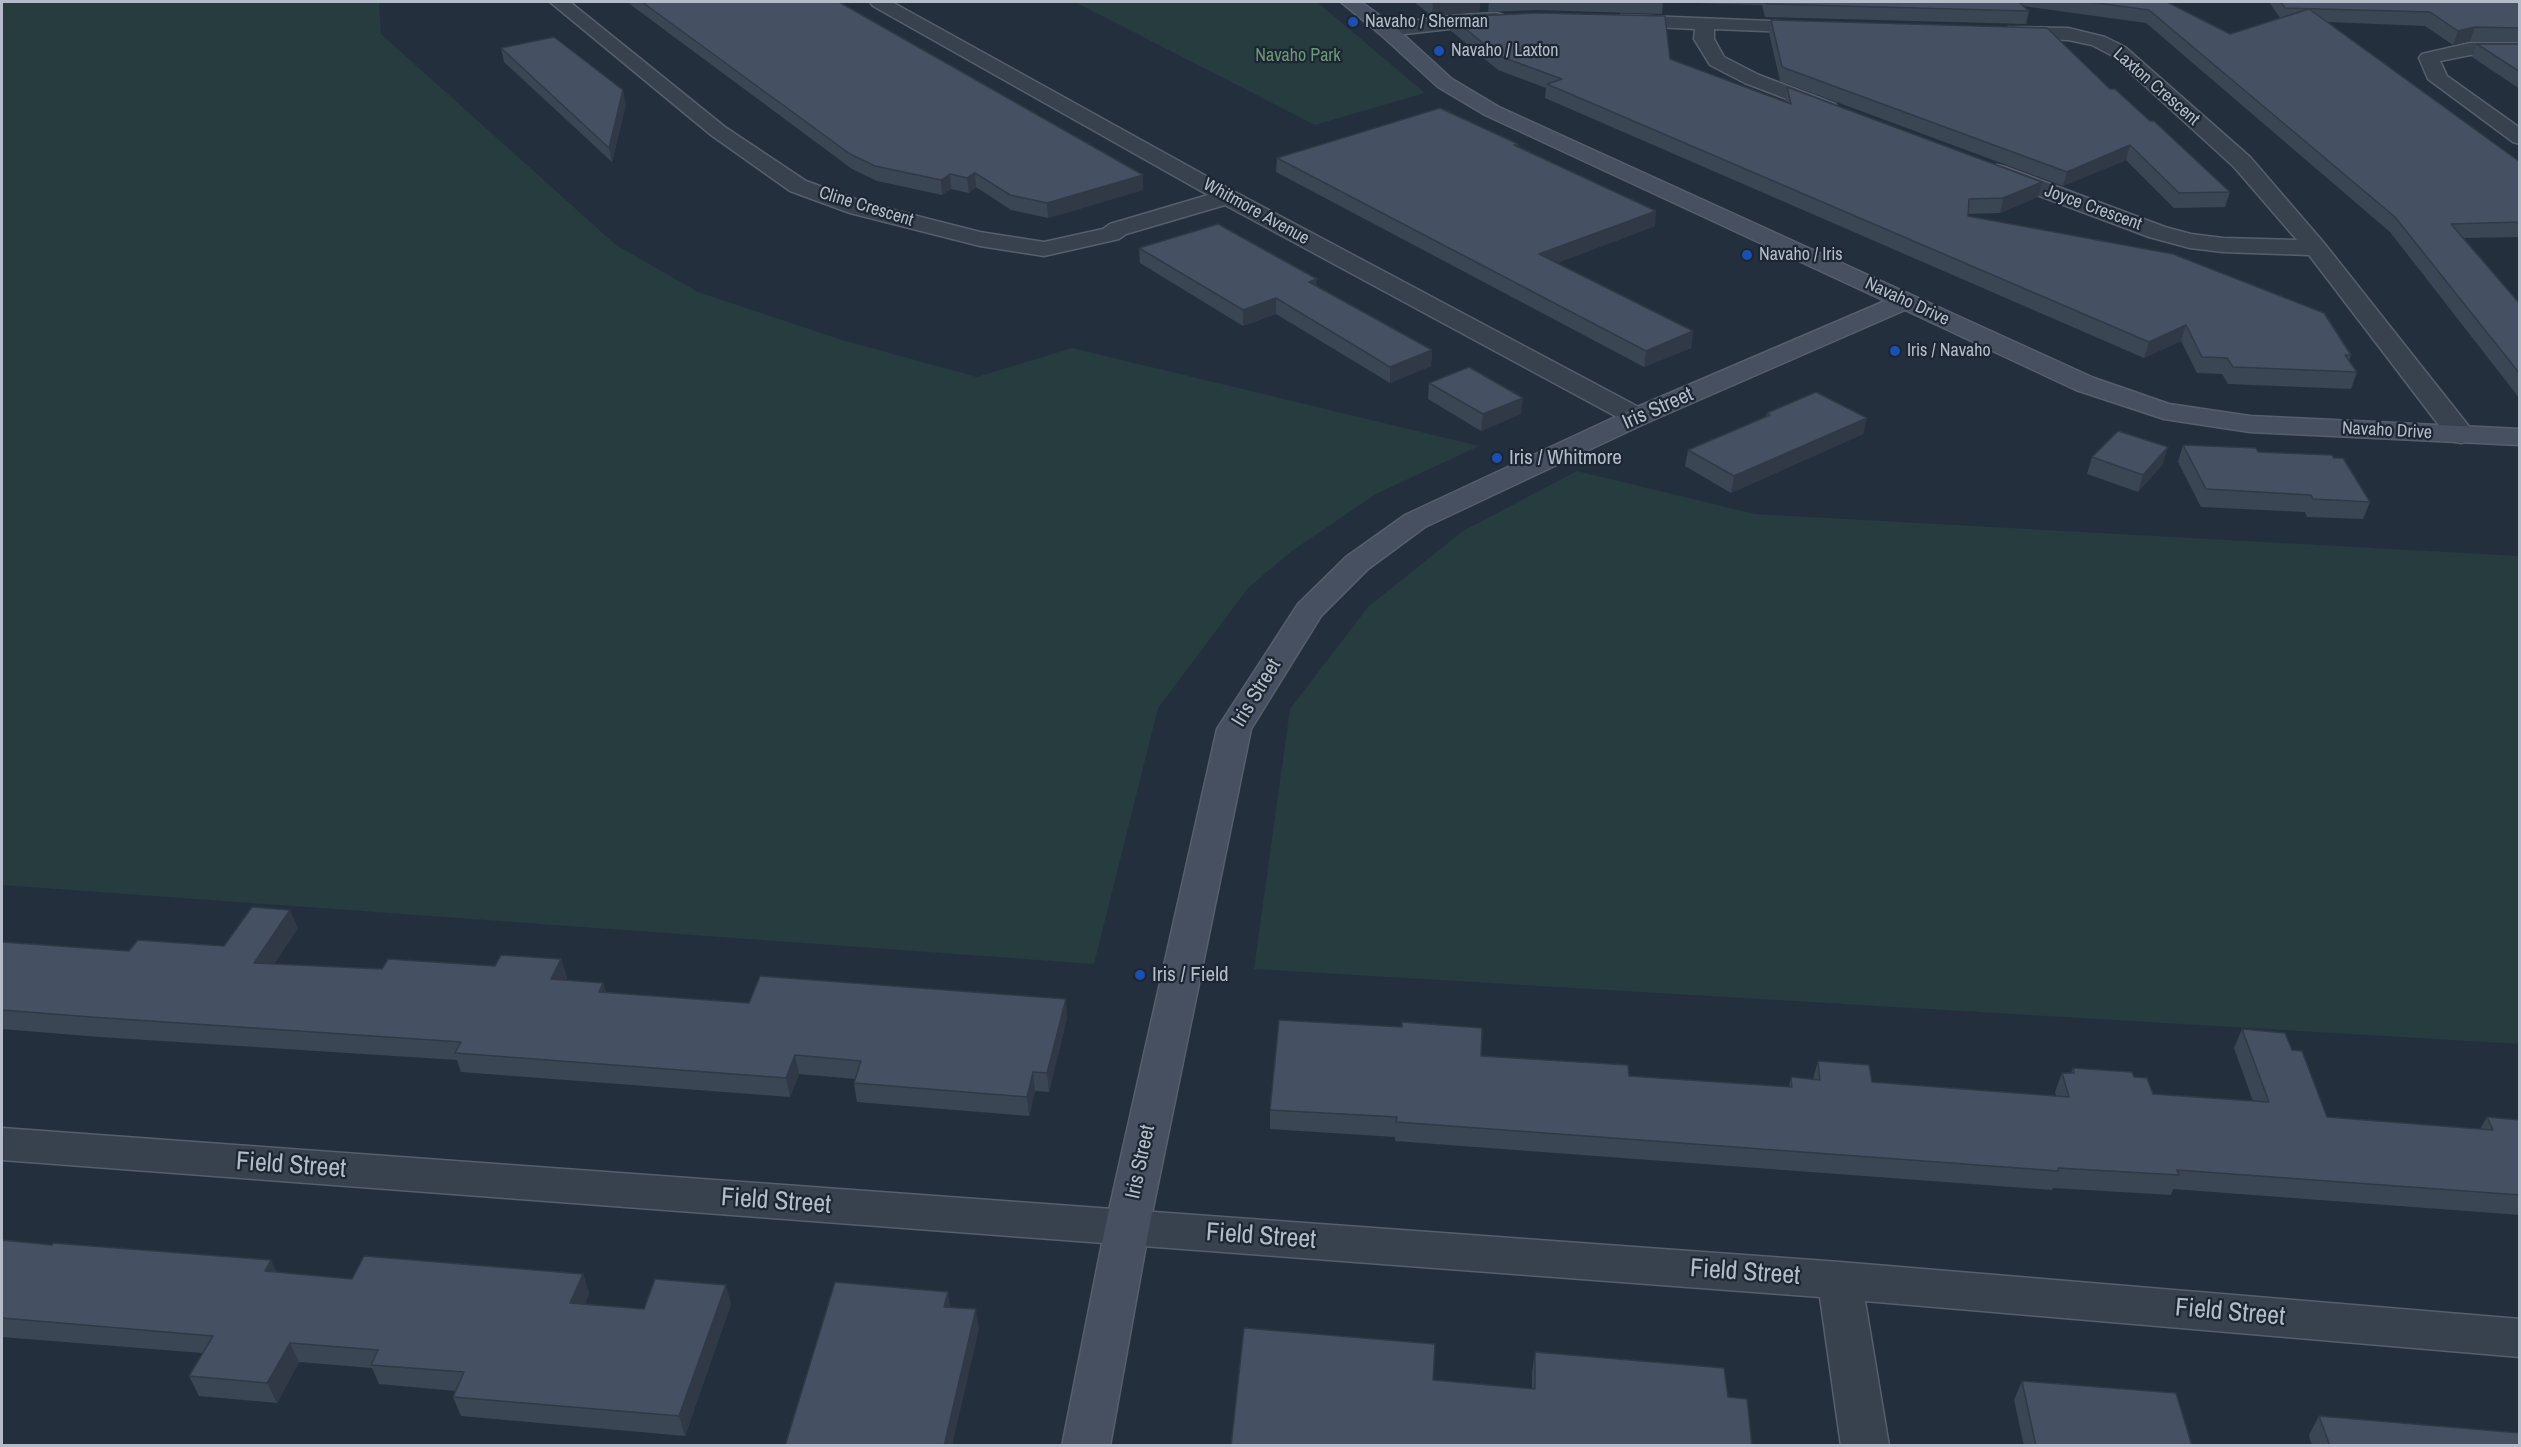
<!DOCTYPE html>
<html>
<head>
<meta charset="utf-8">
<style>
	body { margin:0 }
	#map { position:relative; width:2521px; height:1447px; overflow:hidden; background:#242f3e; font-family:"Archivo Narrow",sans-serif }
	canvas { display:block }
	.frame { position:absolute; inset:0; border:3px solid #b4bcc9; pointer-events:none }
</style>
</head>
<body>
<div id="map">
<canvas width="2521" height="1447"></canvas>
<div class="frame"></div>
</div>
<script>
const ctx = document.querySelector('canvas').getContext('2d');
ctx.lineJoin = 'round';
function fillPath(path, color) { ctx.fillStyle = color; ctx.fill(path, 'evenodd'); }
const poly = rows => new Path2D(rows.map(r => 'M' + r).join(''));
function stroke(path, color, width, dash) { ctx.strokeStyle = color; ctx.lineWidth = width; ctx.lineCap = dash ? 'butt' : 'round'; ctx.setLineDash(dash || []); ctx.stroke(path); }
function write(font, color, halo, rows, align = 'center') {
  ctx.font = font + ' "Archivo Narrow",sans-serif'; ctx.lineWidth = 4.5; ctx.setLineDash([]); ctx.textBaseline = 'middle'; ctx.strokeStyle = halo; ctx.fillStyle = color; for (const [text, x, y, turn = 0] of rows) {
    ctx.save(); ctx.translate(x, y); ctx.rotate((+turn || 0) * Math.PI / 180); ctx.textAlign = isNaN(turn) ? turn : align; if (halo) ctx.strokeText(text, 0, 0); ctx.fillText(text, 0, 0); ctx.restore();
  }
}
fillPath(poly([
	[2,2,379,2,381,34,616,245,698,292,842,340,977,377,1072,348,1479,446,1376,494,1292,551,1248,588,1158,708,1094,964,2,885],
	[1075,2,1317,2,1425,93,1315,125],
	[1577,471,1755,514,2519,556,2519,1044,1254,969,1290,709,1368,607,1463,531]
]), '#263c3f');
const street = poly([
	[550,2,570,2,725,127,806,181,866,203,980,232,1044,242,1103,229,1110,224,1208,195,873,6,870,2,892,2,1235,192,1646,411,1650,417,1646,423,1637,425,1628,423,1225,205,1126,234,1119,239,1044,256,980,246,850,213,790,191,711,135,550,2],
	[1496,13,1503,15,1505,19,1503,23,1387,36,1380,34,1378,30,1380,26,1387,24,1458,15,1496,13],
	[1622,15,1821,23,1823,27,1821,31,1814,33,1714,29,1714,39,1724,57,1759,75,1835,104,1838,108,1835,112,1821,112,1745,83,1710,65,1694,39,1695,29,1615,25,1613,21,1615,17,1622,15],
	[2009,27,2068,28,2105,37,2125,47,2250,157,2324,243,2471,429,2475,435,2471,441,2461,443,2451,441,2309,255,2223,252,2190,248,2149,237,1989,177,1986,172,1989,167,1997,165,2005,167,2165,227,2191,234,2223,238,2297,240,2234,167,2111,55,2092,45,2068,40,2002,37,2000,33,2002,29,2009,27],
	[2470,43,2520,43,2520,55,2470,55,2440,61,2447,76,2520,128,2520,144,2513,142,2428,79,2419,58,2422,54,2470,43],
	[2,1128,1840,1262,2520,1319,2520,1357,1865,1301,1889,1446,1841,1446,1820,1297,2,1160,2,1128]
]);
const secondary = poly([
	[1341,2,1361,2,1394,26,1452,79,1499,107,2094,378,2169,404,2250,416,2520,429,2520,445,2250,432,2164,419,2076,390,1905,310,1646,423,1425,527,1368,569,1321,616,1251,729,1149,1228,1110,1446,1062,1446,1105,1228,1217,729,1298,604,1346,557,1405,515,1628,411,1885,301,1485,115,1438,87,1380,34,1341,2]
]);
stroke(street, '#565f6c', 3);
stroke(secondary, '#565f6c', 3);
fillPath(street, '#38414e');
fillPath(secondary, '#465061');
fillPath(poly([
	[627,2,839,2,1143,190,1048,218,1011,210,976,187,969,193,951,189,942,195,877,181,852,169],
	[1414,2,1480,2,1479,12,1432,16],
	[1489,2,2167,2,2230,34,2280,18,2269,2,2520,2,2520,41,2470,41,2453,45,2425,26,2328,22,2520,162,2520,237,2464,238,2520,304,2520,399,2390,232,2146,23,2023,6,2029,11,2026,24,1765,17,1762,5,1663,2,1662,14,1537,10,1488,12],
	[1451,17,1670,59,1785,102,1787,87,2042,182,2038,197,2000,213,1968,214,1968,216,2351,355,2349,361,2357,372,2351,389,2228,384,2222,374,2197,373,2181,341,2144,358,1545,98,1546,88,1498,70,1450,30],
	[1771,20,2110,89,2150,121,2230,192,2225,207,2174,208,2126,160,2063,186,1780,81,1769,33],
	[2477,44,2520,44,2520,89,2472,57],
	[501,48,626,104,612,162,504,62],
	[1518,144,1518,147,1655,226,1557,263,1693,331,1691,348,1644,367,1276,172,1277,158],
	[1139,248,1317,286,1432,350,1431,366,1390,383,1276,314,1243,326,1140,263],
	[1429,383,1521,414,1481,431,1428,399],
	[1767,413,1867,418,1863,434,1731,493,1685,466,1688,450,1766,416],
	[2183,445,2334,458,2370,502,2363,519,2307,517,2305,512,2201,507,2178,462],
	[2092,457,2163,464,2138,492,2087,474],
	[298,928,274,964,382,969,495,966,561,959,567,978,565,980,603,983,606,993,749,1003,1067,1018,1049,1092,1035,1091,1029,1116,857,1102,854,1083,855,1079,799,1074,790,1097,461,1072,457,1060,100,1037,2,1029,2,942,129,951,224,946],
	[2242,1029,2292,1050,2327,1117,2480,1129,2487,1117,2520,1120,2520,1215,2173,1189,2171,1195,2053,1188,2052,1190,1395,1141,1395,1137,1270,1129,1270,1110,1481,1056,1629,1076,1789,1087,1791,1077,1813,1079,1818,1061,1872,1082,2056,1096,2055,1092,2062,1073,2071,1073,2073,1068,2134,1077,2153,1094,2253,1101,2234,1048],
	[2,1240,277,1272,352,1279,583,1274,589,1293,585,1304,644,1309,731,1304,685,1436,461,1416,453,1397,456,1391,379,1384,372,1368,299,1362,277,1403,199,1396,189,1376,202,1353,2,1337],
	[1535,1352,1728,1397,1752,1446,1231,1446,1433,1380,1532,1389,1532,1372],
	[2022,1381,2192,1446,2024,1446,2014,1400],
	[2319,1416,2520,1446,2312,1446,2309,1435]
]), '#3b4654');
fillPath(poly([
	[1450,2,1480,2,1479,12,1432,16,1433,3],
	[2475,27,2470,41,2453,45,2458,31],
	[623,90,626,104,612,162,609,148],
	[2130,145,2126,160,2063,186,2067,172],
	[975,173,976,187,969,193,967,178],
	[950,174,951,189,942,195,941,180],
	[1143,175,1143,190,1048,218,1047,203],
	[2042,182,2038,197,2000,213,2003,198],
	[1656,211,1655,226,1538,270,1539,254],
	[1317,279,1316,295,1309,282],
	[1276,298,1276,314,1243,326,1243,310],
	[2186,325,2181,341,2144,358,2149,342],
	[1693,331,1691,348,1644,367,1646,351],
	[1432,350,1431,366,1390,383,1390,367],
	[1523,398,1521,414,1481,431,1483,414],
	[1867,418,1863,434,1731,493,1734,476],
	[2168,447,2163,464,2138,492,2143,475],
	[290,910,298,928,262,982,254,963],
	[561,959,567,978,556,998,551,979],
	[603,983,609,1002,599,992],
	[1066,999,1067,1018,1049,1092,1047,1073],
	[795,1055,799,1074,790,1097,786,1078],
	[1033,1072,1035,1091,1029,1116,1027,1097],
	[271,1260,281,1280,265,1271],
	[583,1274,589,1293,577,1323,570,1303],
	[726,1285,731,1304,685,1436,679,1416],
	[948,1292,951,1312,944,1307],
	[976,1309,979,1329,952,1446,944,1446],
	[290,1343,299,1362,277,1403,267,1383]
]), '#303945');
const building = poly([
	[642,2,839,2,1143,175,1047,203,1010,195,975,173,967,178,950,174,941,180,875,166,850,154,642,2],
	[1431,2,1450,2,1433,3,1431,2],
	[1767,2,2019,2,2029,11,1767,4,1767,2],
	[2090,2,2167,2,2230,34,2309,9,2520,162,2520,222,2451,224,2520,304,2520,374,2395,217,2149,10,2090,2],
	[2281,2,2520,2,2520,28,2475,27,2458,31,2430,12,2285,8,2281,2],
	[1538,13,1665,16,1670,59,1791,104,1787,87,2042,182,2003,198,1969,199,1968,216,2173,254,2324,313,2351,355,2345,355,2357,372,2233,367,2227,358,2202,357,2186,325,2149,342,1547,84,1562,79,1499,56,1451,17,1538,13],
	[1771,20,2047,28,2110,89,2115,89,2150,121,2154,121,2230,192,2179,193,2130,145,2067,172,1782,67,1771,20],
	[554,37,623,90,609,148,501,48,554,37],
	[2477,44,2520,44,2520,72,2477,44],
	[1440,108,1518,144,1514,145,1656,211,1539,254,1693,331,1646,351,1277,158,1440,108],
	[1218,224,1317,279,1309,282,1432,350,1390,367,1276,298,1243,310,1139,248,1218,224],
	[1469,367,1523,398,1483,414,1429,383,1469,367],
	[1816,392,1867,418,1734,476,1688,450,1770,415,1767,413,1816,392],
	[2118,431,2168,447,2143,475,2092,457,2118,431],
	[2183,445,2256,448,2258,452,2332,455,2334,458,2343,458,2370,502,2313,499,2311,495,2206,489,2183,445],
	[252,907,290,910,254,963,382,969,388,959,495,966,501,955,561,959,551,979,603,983,599,992,749,1003,760,976,1066,999,1047,1073,1033,1072,1027,1097,854,1083,861,1061,795,1055,786,1078,455,1053,461,1042,91,1017,2,1010,2,942,129,951,138,940,224,946,252,907],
	[1279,1020,1402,1027,1402,1022,1482,1028,1481,1056,1628,1065,1629,1076,1792,1087,1791,1077,1820,1080,1818,1061,1869,1065,1872,1082,2069,1097,2062,1073,2074,1073,2073,1068,2132,1072,2134,1077,2147,1078,2153,1094,2269,1102,2242,1029,2285,1033,2292,1050,2302,1051,2327,1117,2493,1130,2487,1117,2520,1120,2520,1195,2177,1170,2179,1175,2058,1168,2059,1171,1396,1122,1397,1117,1270,1110,1279,1020],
	[2,1240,52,1245,53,1243,271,1260,265,1271,352,1279,364,1256,583,1274,570,1303,644,1309,655,1279,726,1285,679,1416,453,1397,464,1372,371,1365,378,1350,290,1343,267,1383,189,1376,213,1336,2,1318,2,1240],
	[835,1282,948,1292,944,1307,976,1309,944,1446,785,1446,835,1282],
	[1244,1328,1435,1344,1433,1380,1535,1389,1535,1352,1724,1368,1728,1397,1747,1399,1752,1446,1337,1446,1326,1445,1326,1446,1231,1446,1244,1328],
	[2022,1381,2176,1393,2192,1446,2036,1446,2022,1381],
	[2319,1416,2520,1433,2520,1446,2330,1446,2319,1416]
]);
fillPath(building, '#455162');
stroke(building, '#303945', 1.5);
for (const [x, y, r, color] of [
	[1353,22,6,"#1a4fb4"],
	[1439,51,6,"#1a4fb4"],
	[1747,255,6,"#1a4fb4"],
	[1895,351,6,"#1a4fb4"],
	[1497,458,6,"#1a4fb4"],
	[1140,975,6,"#1a4fb4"]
]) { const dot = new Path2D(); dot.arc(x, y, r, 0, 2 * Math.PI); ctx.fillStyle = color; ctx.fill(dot); stroke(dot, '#1d2633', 2); }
write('18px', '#b4bcc9', '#1d2633', [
	["Navaho / Sherman",1365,22],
	["Navaho / Laxton",1451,51],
	["Navaho / Iris",1759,255],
	["Iris / Navaho",1907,351]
], 'left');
write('18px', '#6b9a76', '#1d2633', [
	["Navaho Park",1298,56]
]);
write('18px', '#b4bcc9', '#1d2633', [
	["Laxton Crescent",2156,87,41],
	["Cline Crescent",866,207,17],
	["Joyce Crescent",2093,208,20],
	["Whitmore Avenue",1256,212,29],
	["Navaho Drive",1907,302,25],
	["Navaho Drive",2387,431,3]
]);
write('21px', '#b4bcc9', '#1d2633', [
	["Iris Street",1658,409,-24],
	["Iris Street",1257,693,-59],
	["Iris Street",1141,1162,-78]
]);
write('21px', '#b4bcc9', '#1d2633', [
	["Iris / Whitmore",1509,458],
	["Iris / Field",1152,975]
], 'left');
write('26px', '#b4bcc9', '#1d2633', [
	["Field Street",291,1166,4],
	["Field Street",776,1202,4],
	["Field Street",1261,1237,4],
	["Field Street",1745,1273,4],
	["Field Street",2230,1313,5]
]);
</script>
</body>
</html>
